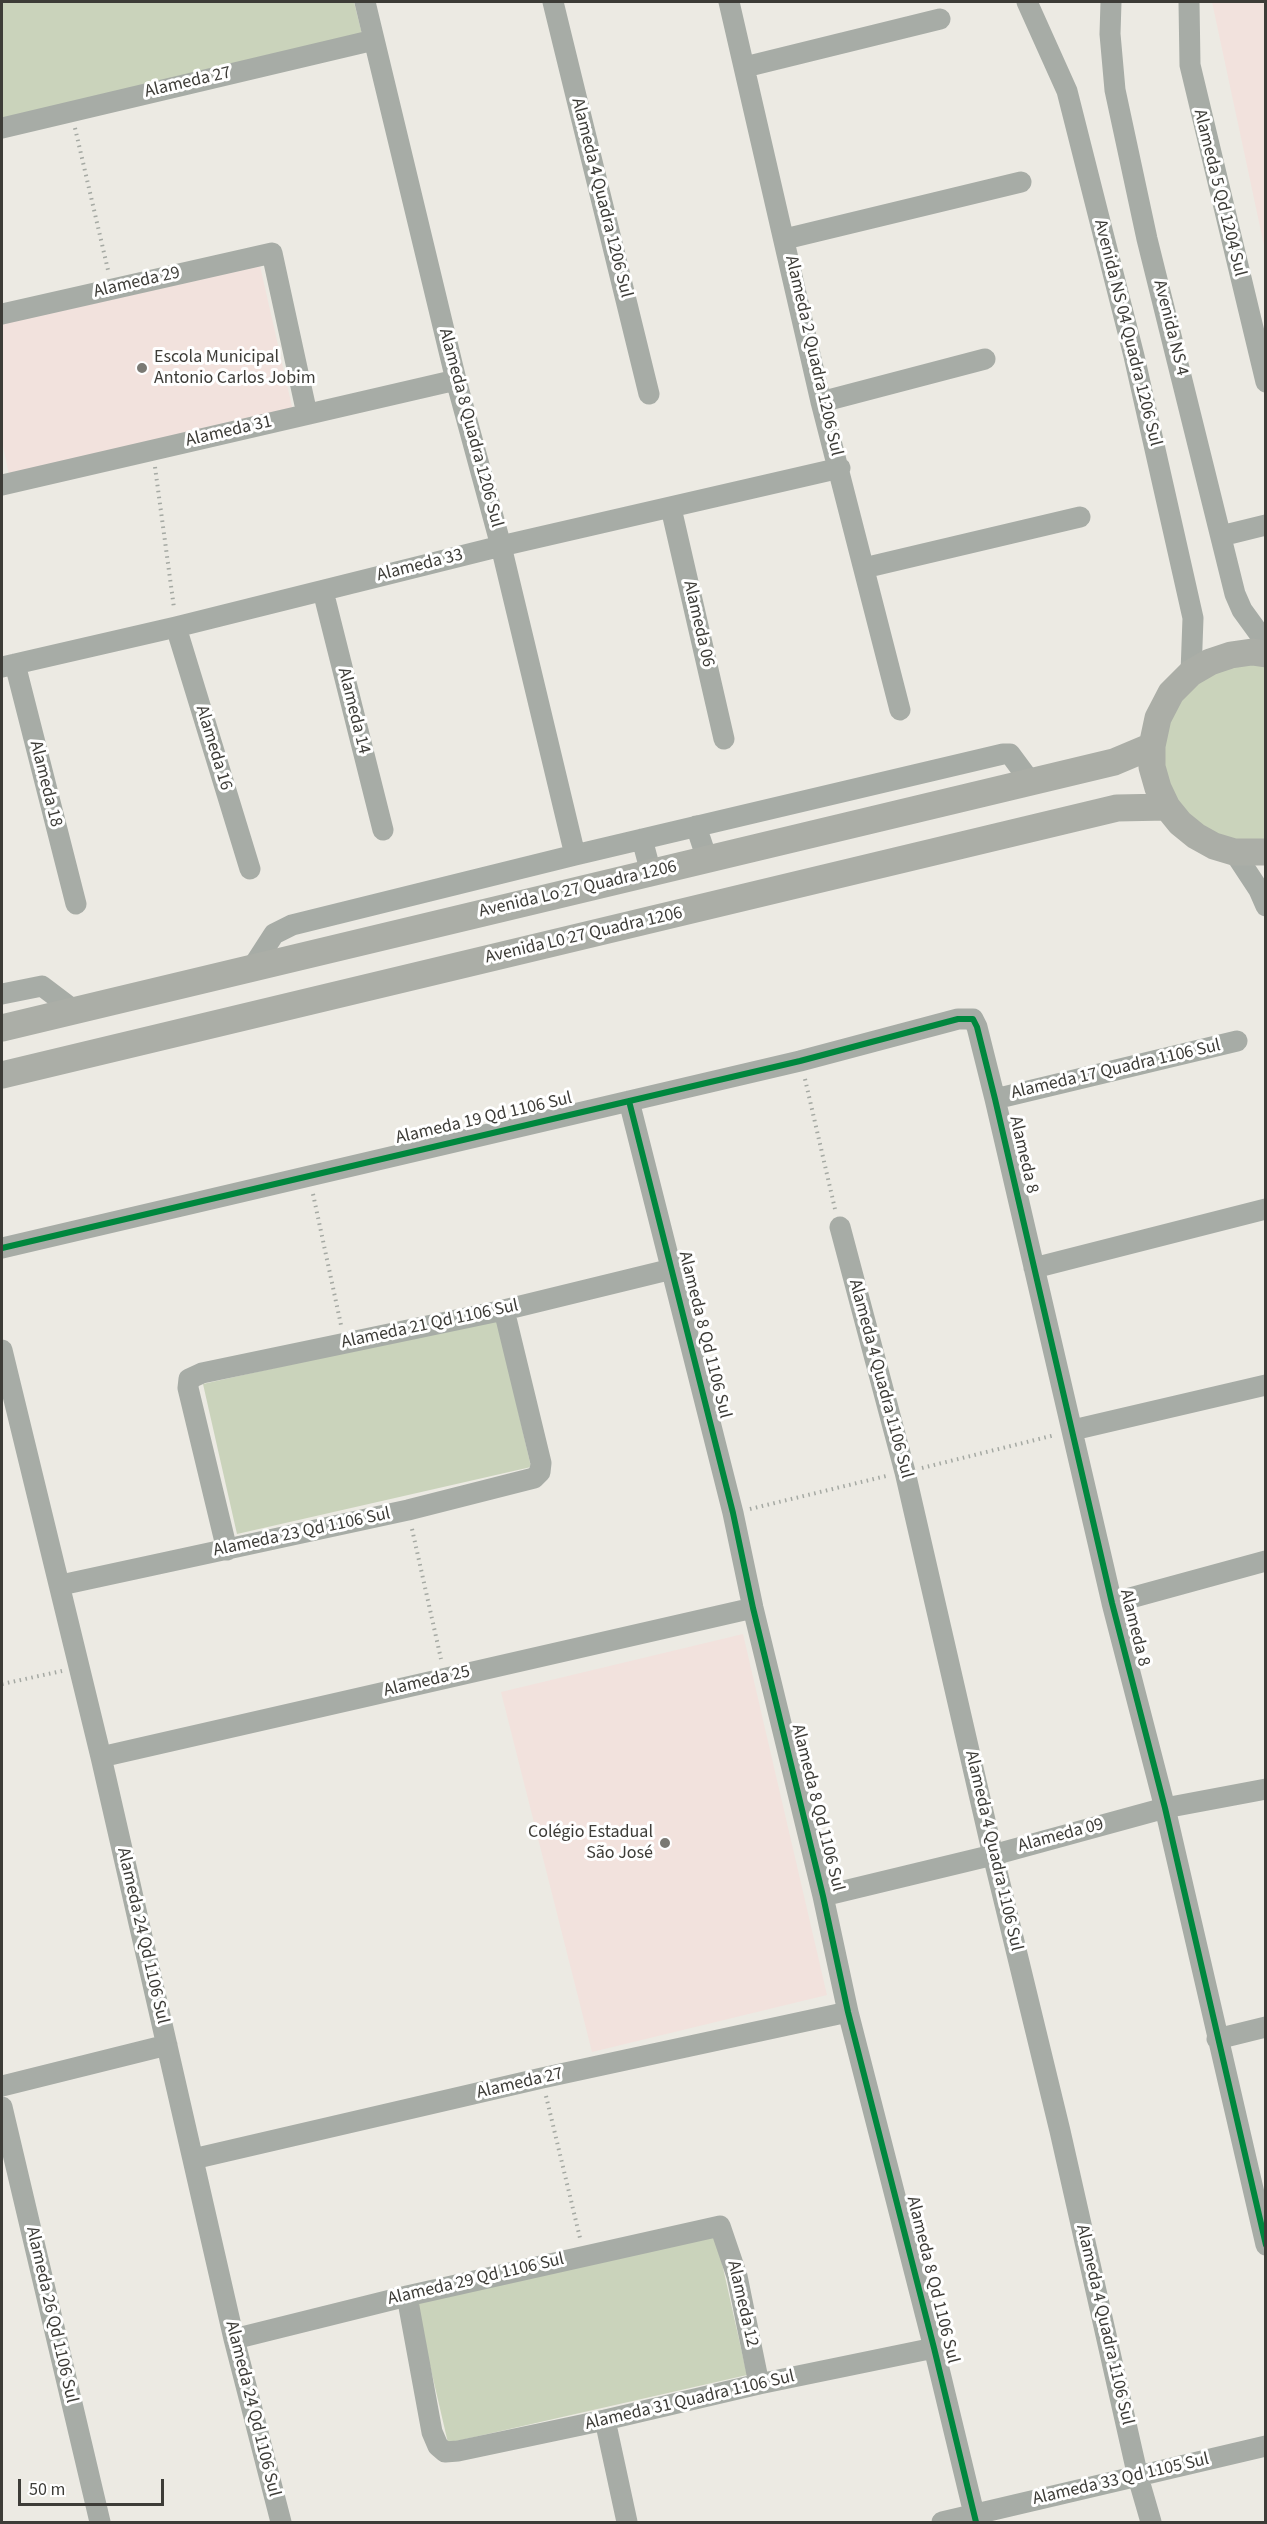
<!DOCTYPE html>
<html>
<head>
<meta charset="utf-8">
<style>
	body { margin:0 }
	#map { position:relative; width:1267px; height:2524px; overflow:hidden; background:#eceae3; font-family:"Source Sans 3",sans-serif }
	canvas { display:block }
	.frame { position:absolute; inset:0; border:3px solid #3d3c37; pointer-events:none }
	.scale { position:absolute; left:18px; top:2479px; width:146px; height:27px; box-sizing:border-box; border:3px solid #3d3c37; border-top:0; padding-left:8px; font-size:18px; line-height:21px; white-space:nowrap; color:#3d3c37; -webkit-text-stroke:4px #fff; paint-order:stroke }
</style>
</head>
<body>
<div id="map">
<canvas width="1267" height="2524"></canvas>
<div class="frame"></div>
<div class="scale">50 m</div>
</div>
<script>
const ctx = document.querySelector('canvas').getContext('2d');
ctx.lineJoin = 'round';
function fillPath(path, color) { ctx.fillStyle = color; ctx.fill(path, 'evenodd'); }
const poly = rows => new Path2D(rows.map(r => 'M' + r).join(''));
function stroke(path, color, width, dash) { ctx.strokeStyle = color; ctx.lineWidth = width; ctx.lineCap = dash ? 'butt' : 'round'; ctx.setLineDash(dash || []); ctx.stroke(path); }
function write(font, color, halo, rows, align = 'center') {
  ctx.font = font + ' "Source Sans 3",sans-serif'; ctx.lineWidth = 6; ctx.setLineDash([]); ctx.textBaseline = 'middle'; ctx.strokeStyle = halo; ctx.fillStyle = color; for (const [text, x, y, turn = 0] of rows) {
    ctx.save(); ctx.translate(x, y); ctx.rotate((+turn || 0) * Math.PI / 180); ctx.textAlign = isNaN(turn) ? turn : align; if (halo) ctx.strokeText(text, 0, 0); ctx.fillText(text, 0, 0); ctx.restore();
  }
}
fillPath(poly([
	[1212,2,1265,2,1265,250],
	[260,266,293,411,9,475,2,441,2,324],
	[743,1634,827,1995,592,2052,501,1692]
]), '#f2e2dd');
fillPath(poly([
	[2,2,354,2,364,42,2,123],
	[1265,655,1265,846,1234,852,1180,823,1152,746,1191,673],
	[497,1318,531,1467,237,1534,203,1384],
	[715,2232,747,2375,448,2443,415,2301]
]), '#cad3bb');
stroke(poly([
	[75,128,108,270],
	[155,467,174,608],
	[805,1079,835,1209],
	[313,1194,341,1325],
	[922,1468,1055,1435],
	[750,1509,886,1476],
	[412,1529,441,1659],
	[2,1684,62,1671],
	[546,2096,580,2238]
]), '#a5a9a3', 4, [1.5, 4.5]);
stroke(poly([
	[365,2,456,380,501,546,575,855],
	[553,2,649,394],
	[729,2,821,402,900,710],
	[1027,2,1067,91,1134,356,1193,618,1191,673],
	[1111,2,1110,34,1115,90,1147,239,1235,594,1242,610,1266,643],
	[1189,2,1190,65,1266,382],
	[745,67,940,19],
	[2,128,374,40],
	[785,239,1021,182],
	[2,314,272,253,307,414],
	[821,402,985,359],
	[2,485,456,380],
	[671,508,724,739],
	[1221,536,1266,525],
	[864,568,1080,517],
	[323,591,383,830],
	[176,627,250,869],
	[15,664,76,904],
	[2,667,176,627,501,546,840,468],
	[696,826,707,859],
	[642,839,651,873],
	[1234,852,1259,890,1266,906],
	[252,968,274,934,292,925,575,855,1003,754,1010,754,1030,781],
	[2,994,42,986,75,1011],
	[995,1099,1237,1041],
	[629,1101,733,1513,753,1608,823,1896,848,2012,934,2348,976,2522],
	[840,1227,905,1472,993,1855,1060,2131,1138,2477,1151,2522],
	[2,1248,800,1061,958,1019,973,1019,977,1027,995,1099,1112,1603,1165,1808,1266,2245],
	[1034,1268,1266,1209],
	[2,1350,101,1757,234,2339,281,2522],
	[1073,1430,1266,1385],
	[227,1550,188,1388,189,1379,202,1373,504,1310,672,1269],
	[61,1585,408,1510,534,1478,540,1472,541,1463,504,1310],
	[1112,1603,1266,1561],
	[101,1757,753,1608],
	[823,1896,993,1855,1165,1808,1266,1789],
	[1217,2039,1266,2027],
	[2,2086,167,2045],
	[2,2107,100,2522],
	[193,2159,542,2078,848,2012],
	[407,2296,432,2432,438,2446,445,2452,458,2451,605,2420,759,2384,934,2348],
	[234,2339,407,2296,720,2226,737,2276,759,2384],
	[605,2420,627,2522],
	[942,2522,1266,2446]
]), '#a7aca6', 21);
stroke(poly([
	[1266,654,1252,652,1231,655,1210,662,1191,673,1171,693,1158,718,1152,746,1152,767,1158,788,1167,807,1180,823,1196,836,1214,846,1234,852,1266,852],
	[2,1028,1114,762,1152,746],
	[2,1075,1117,808,1167,807]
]), '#abaea7', 27);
stroke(poly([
	[629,1101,733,1513,753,1608,823,1896,848,2012,934,2348,976,2522],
	[2,1248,800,1061,958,1019,973,1019,977,1027,995,1099,1112,1603,1165,1808,1266,2245]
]), '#00873e', 6);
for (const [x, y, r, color] of [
	[142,368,6,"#7a7973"],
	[665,1843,6,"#7a7973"]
]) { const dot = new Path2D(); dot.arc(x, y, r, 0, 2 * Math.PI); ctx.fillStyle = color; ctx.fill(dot); stroke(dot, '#fff', 2); }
write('18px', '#3d3c37', '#fff', [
	["Alameda 27",188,83,-13],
	["Alameda 5 Qd 1204 Sul",1219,193,76],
	["Alameda 4 Quadra 1206 Sul",601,198,76],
	["Alameda 29",137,283,-13],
	["Avenida NS 4",1170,328,76],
	["Avenida NS 04 Quadra 1206 Sul",1127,333,76],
	["Alameda 2 Quadra 1206 Sul",813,356,77],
	["Alameda 8 Quadra 1206 Sul",470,428,75],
	["Alameda 31",229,432,-13],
	["Alameda 33",420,566,-14],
	["Alameda 06",698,624,77],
	["Alameda 14",353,711,76],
	["Alameda 16",213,748,73],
	["Alameda 18",45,784,76],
	["Avenida Lo 27 Quadra 1206",578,890,-13],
	["Avenida L0 27 Quadra 1206",584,936,-13],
	["Alameda 17 Quadra 1106 Sul",1116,1070,-13],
	["Alameda 19 Qd 1106 Sul",484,1119,-13],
	["Alameda 8",1023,1155,77],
	["Alameda 21 Qd 1106 Sul",430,1325,-12],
	["Alameda 8 Qd 1106 Sul",704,1335,76],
	["Alameda 4 Quadra 1106 Sul",880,1379,75],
	["Alameda 23 Qd 1106 Sul",302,1533,-12],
	["Alameda 8",1134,1628,76],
	["Alameda 25",427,1682,-13],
	["Alameda 8 Qd 1106 Sul",817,1808,76],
	["Alameda 09",1061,1836,-15],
	["Alameda 4 Quadra 1106 Sul",993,1851,77],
	["Alameda 24 Qd 1106 Sul",142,1936,77],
	["Alameda 27",520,2084,-13],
	["Alameda 29 Qd 1106 Sul",476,2280,-13],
	["Alameda 8 Qd 1106 Sul",932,2280,76],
	["Alameda 12",742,2304,77],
	["Alameda 26 Qd 1106 Sul",51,2315,77],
	["Alameda 4 Quadra 1106 Sul",1104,2325,77],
	["Alameda 31 Quadra 1106 Sul",690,2401,-13],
	["Alameda 24 Qd 1106 Sul",252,2409,76],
	["Alameda 33 Qd 1105 Sul",1121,2480,-13]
]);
write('18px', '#3d3c37', '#fff', [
	["Escola Municipal",154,358],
	["Antonio Carlos Jobim",154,379],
	["Colégio Estadual",653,1833,"right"],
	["São José",653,1854,"right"]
], 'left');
</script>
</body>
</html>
